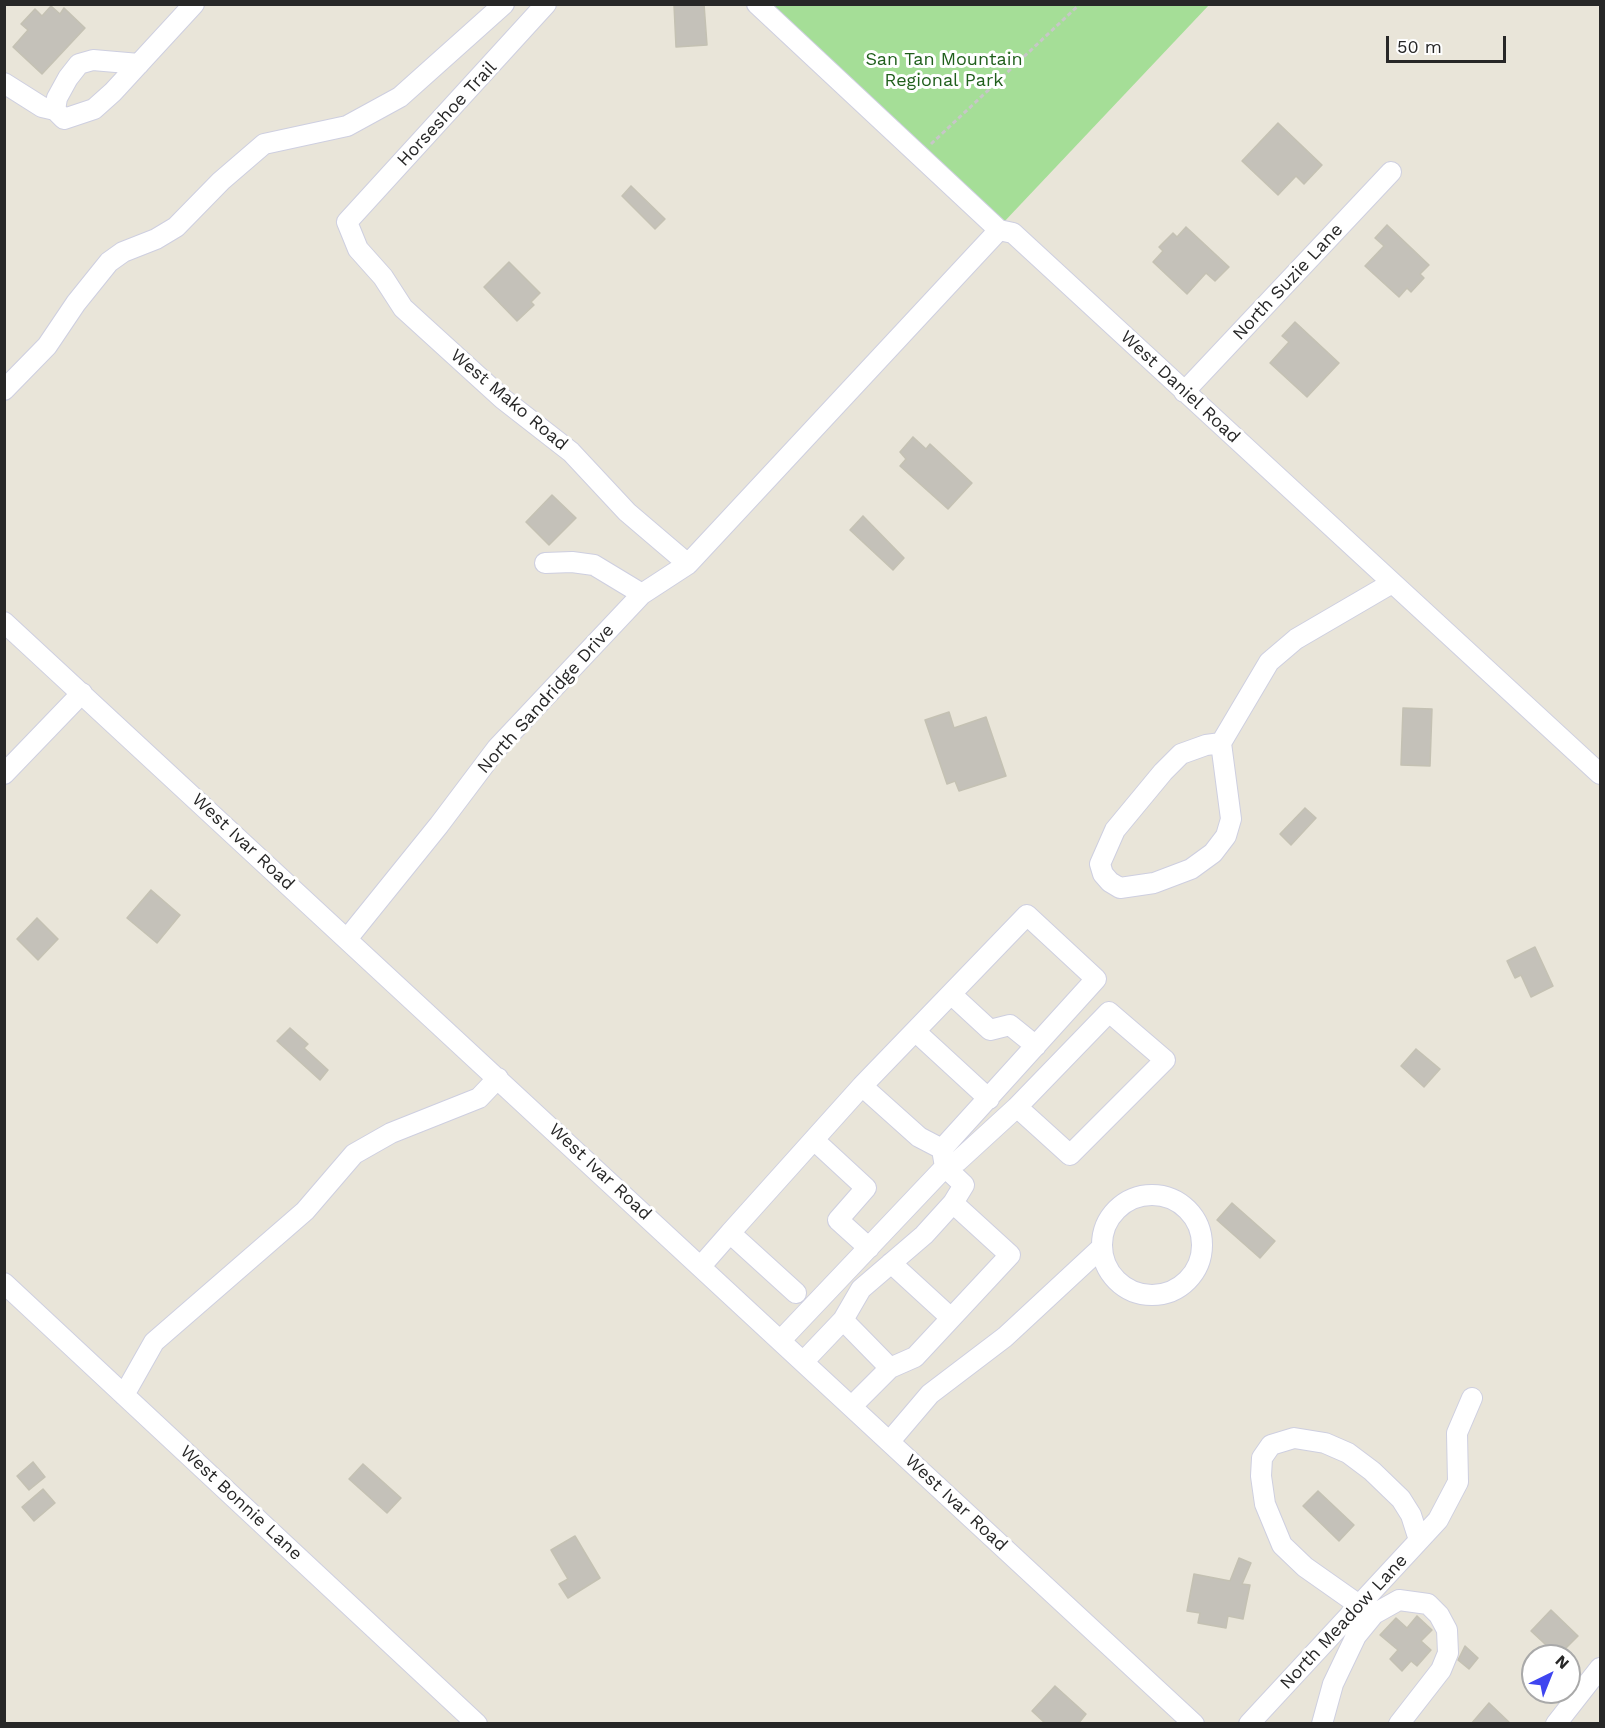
<!DOCTYPE html>
<html>
<head>
<meta charset="utf-8">
<style>
	body { margin:0 }
	#map { position:relative; width:1605px; height:1728px; overflow:hidden; background:#e9e5d9; font-family:"Work Sans",sans-serif }
	canvas { display:block }
	.frame { position:absolute; inset:0; border:6px solid #272727; pointer-events:none }
	.north { position:absolute; left:1521px; top:1644px; width:60px; height:60px; box-sizing:border-box; background:#fff; border:2px solid #a9a9a9; border-radius:50%; rotate:43deg; font-size:16px; font-weight:700; line-height:24px; text-align:center; color:#272727 }
	.north::after { content:''; display:block; margin:auto; width:21px; height:27px; background:#3f45f0; clip-path:polygon(50% 0,100% 100%,50% 72%,0 100%) }
	.scale { position:absolute; left:1386px; top:36px; width:120px; height:27px; box-sizing:border-box; border:3px solid #272727; border-top:0; padding-left:8px; font-size:18px; line-height:21px; white-space:nowrap; color:#272727; -webkit-text-stroke:4px #fff; paint-order:stroke }
</style>
</head>
<body>
<div id="map">
<canvas width="1605" height="1728"></canvas>
<div class="frame"></div>
<div class="north">N</div>
<div class="scale">50 m</div>
</div>
<script>
const ctx = document.querySelector('canvas').getContext('2d');
ctx.lineJoin = 'round';
function fillPath(path, color) { ctx.fillStyle = color; ctx.fill(path, 'evenodd'); }
const poly = rows => new Path2D(rows.map(r => 'M' + r).join(''));
function stroke(path, color, width, dash) { ctx.strokeStyle = color; ctx.lineWidth = width; ctx.lineCap = dash ? 'butt' : 'round'; ctx.setLineDash(dash || []); ctx.stroke(path); }
function write(font, color, halo, rows, align = 'center') {
  ctx.font = font + ' "Work Sans",sans-serif'; ctx.lineWidth = 6; ctx.setLineDash([]); ctx.textBaseline = 'middle'; ctx.strokeStyle = halo; ctx.fillStyle = color; for (const [text, x, y, turn = 0] of rows) {
    ctx.save(); ctx.translate(x, y); ctx.rotate((+turn || 0) * Math.PI / 180); ctx.textAlign = isNaN(turn) ? turn : align; if (halo) ctx.strokeText(text, 0, 0); ctx.fillText(text, 0, 0); ctx.restore();
  }
}
fillPath(poly([
	[768,5,1209,5,1003,223]
]), '#a5de97');
const building = poly([
	[704,4,707,45,676,47,674,5,704,4],
	[51,6,60,14,64,8,85,28,42,74,13,47,28,30,21,24,35,9,42,16,51,6],
	[1278,123,1322,165,1304,184,1296,176,1278,195,1242,161,1278,123],
	[631,186,665,219,655,229,622,196,631,186],
	[1387,225,1429,265,1420,274,1424,278,1411,292,1407,288,1399,297,1365,266,1384,246,1375,238,1387,225],
	[1186,227,1229,267,1215,281,1206,273,1187,294,1153,262,1163,251,1159,247,1173,233,1177,237,1186,227],
	[509,262,540,293,531,302,534,305,517,321,484,287,509,262],
	[1295,322,1339,363,1307,397,1270,363,1289,342,1282,336,1295,322],
	[913,437,926,449,930,444,972,483,948,509,900,466,906,459,900,452,913,437],
	[552,495,576,518,549,545,526,522,552,495],
	[863,516,904,558,893,570,850,530,863,516],
	[1403,708,1432,709,1430,766,1401,765,1403,708],
	[949,712,954,728,986,717,1006,776,959,791,955,781,947,784,925,720,949,712],
	[1305,808,1316,818,1291,845,1280,834,1305,808],
	[151,890,180,915,157,943,127,918,151,890],
	[37,918,58,939,38,960,17,939,37,918],
	[1535,947,1553,986,1531,997,1521,975,1515,978,1507,961,1535,947],
	[290,1028,308,1044,304,1048,328,1070,320,1080,277,1041,290,1028],
	[1416,1049,1440,1069,1424,1087,1401,1066,1416,1049],
	[1232,1203,1275,1241,1260,1258,1217,1220,1232,1203],
	[33,1462,45,1477,29,1490,17,1476,33,1462],
	[363,1464,401,1498,387,1513,349,1479,363,1464],
	[43,1489,55,1503,34,1521,22,1507,43,1489],
	[1318,1491,1354,1525,1339,1541,1303,1506,1318,1491],
	[575,1536,600,1578,568,1598,559,1584,568,1579,551,1550,575,1536],
	[1239,1558,1251,1563,1242,1584,1250,1585,1243,1619,1228,1616,1226,1628,1198,1623,1200,1613,1187,1611,1194,1574,1230,1581,1239,1558],
	[1551,1610,1578,1636,1558,1656,1531,1631,1551,1610],
	[1417,1616,1432,1630,1421,1641,1431,1650,1417,1666,1411,1661,1402,1671,1390,1659,1398,1650,1380,1635,1396,1618,1407,1628,1417,1616],
	[1465,1646,1478,1658,1469,1669,1458,1660,1465,1646],
	[1055,1686,1086,1714,1078,1724,1046,1724,1032,1711,1055,1686],
	[1489,1703,1511,1724,1471,1724,1489,1703]
]);
fillPath(building, '#c4c1b9');
stroke(building, '#c4c1b3', 1.5);
const minor = poly([
	[546,4,347,222,358,249,383,277,403,308,503,399,571,452,627,512,688,564],
	[757,4,999,230,1013,233,1600,774],
	[139,64,93,60,79,64,68,78,57,98,55,110,64,119,94,109,113,92,194,4],
	[4,83,42,107,55,110],
	[4,390,47,346,76,303,109,262,123,252,156,239,176,227,221,181,264,144,347,126,400,97,504,4],
	[1184,392,1391,172],
	[545,563,572,562,594,565,642,594],
	[4,622,1194,1724],
	[1221,743,1206,745,1181,754,1163,772,1115,830,1100,864,1103,874,1110,882,1120,888,1154,883,1191,869,1213,853,1226,836,1231,819,1221,743,1269,662,1296,639,1392,583],
	[4,774,82,693],
	[347,939,439,825,497,748,642,594,688,564,999,230],
	[951,994,990,1030,1010,1025,1036,1046],
	[915,1031,989,1099],
	[814,1140,866,1188,838,1220,869,1248],
	[942,1149,919,1137,862,1086,1027,915,1096,979,942,1149,945,1167,964,1185,953,1203],
	'1102 1245a50 50 0 1 1 100 0a50 50 0 1 1-100 0Z',
	[891,1263,951,1318],
	[701,1266,730,1233],
	[4,1283,477,1724],
	[796,1293,730,1233,862,1086],
	[843,1320,861,1289,924,1235,953,1203,1010,1255,915,1357,890,1368],
	[781,1340,945,1167,958,1161,1017,1107,1070,1155,1165,1060,1109,1012,1017,1107],
	[804,1361,843,1320,890,1368,852,1406],
	[124,1395,154,1342,305,1211,354,1154,391,1133,479,1098,498,1078],
	[890,1441,930,1394,1005,1337,1101,1248],
	[1359,1605,1305,1567,1282,1545,1265,1504,1261,1476,1262,1458,1271,1445,1294,1438,1325,1443,1348,1453,1372,1471,1401,1499,1411,1515,1419,1540],
	[1249,1724,1438,1520,1458,1482,1457,1433,1472,1398],
	[1322,1724,1333,1684,1356,1636,1374,1614,1399,1600,1428,1604,1439,1615,1447,1630,1448,1653,1441,1670,1399,1724],
	[1556,1724,1600,1668]
]);
stroke(minor, '#cecfe0', 22);
stroke(poly([
	[931,144,1080,4]
]), '#c7c7c7', 3, [4.5, 3]);
stroke(minor, '#fff', 20);
write('18px', '#205f1c', '#fff', [
	["San Tan Mountain",944,60],
	["Regional Park",944,81]
]);
write('18px', '#272727', '#fff', [
	["Horseshoe Trail",447,114,-47],
	["North Suzie Lane",1288,282,-47],
	["West Daniel Road",1180,387,43],
	["West Mako Road",509,400,40],
	["North Sandridge Drive",546,699,-48],
	["West Ivar Road",243,842,43],
	["West Ivar Road",600,1172,43],
	["West Bonnie Lane",241,1503,43],
	["West Ivar Road",956,1503,43],
	["North Meadow Lane",1344,1622,-47]
]);
</script>
</body>
</html>
